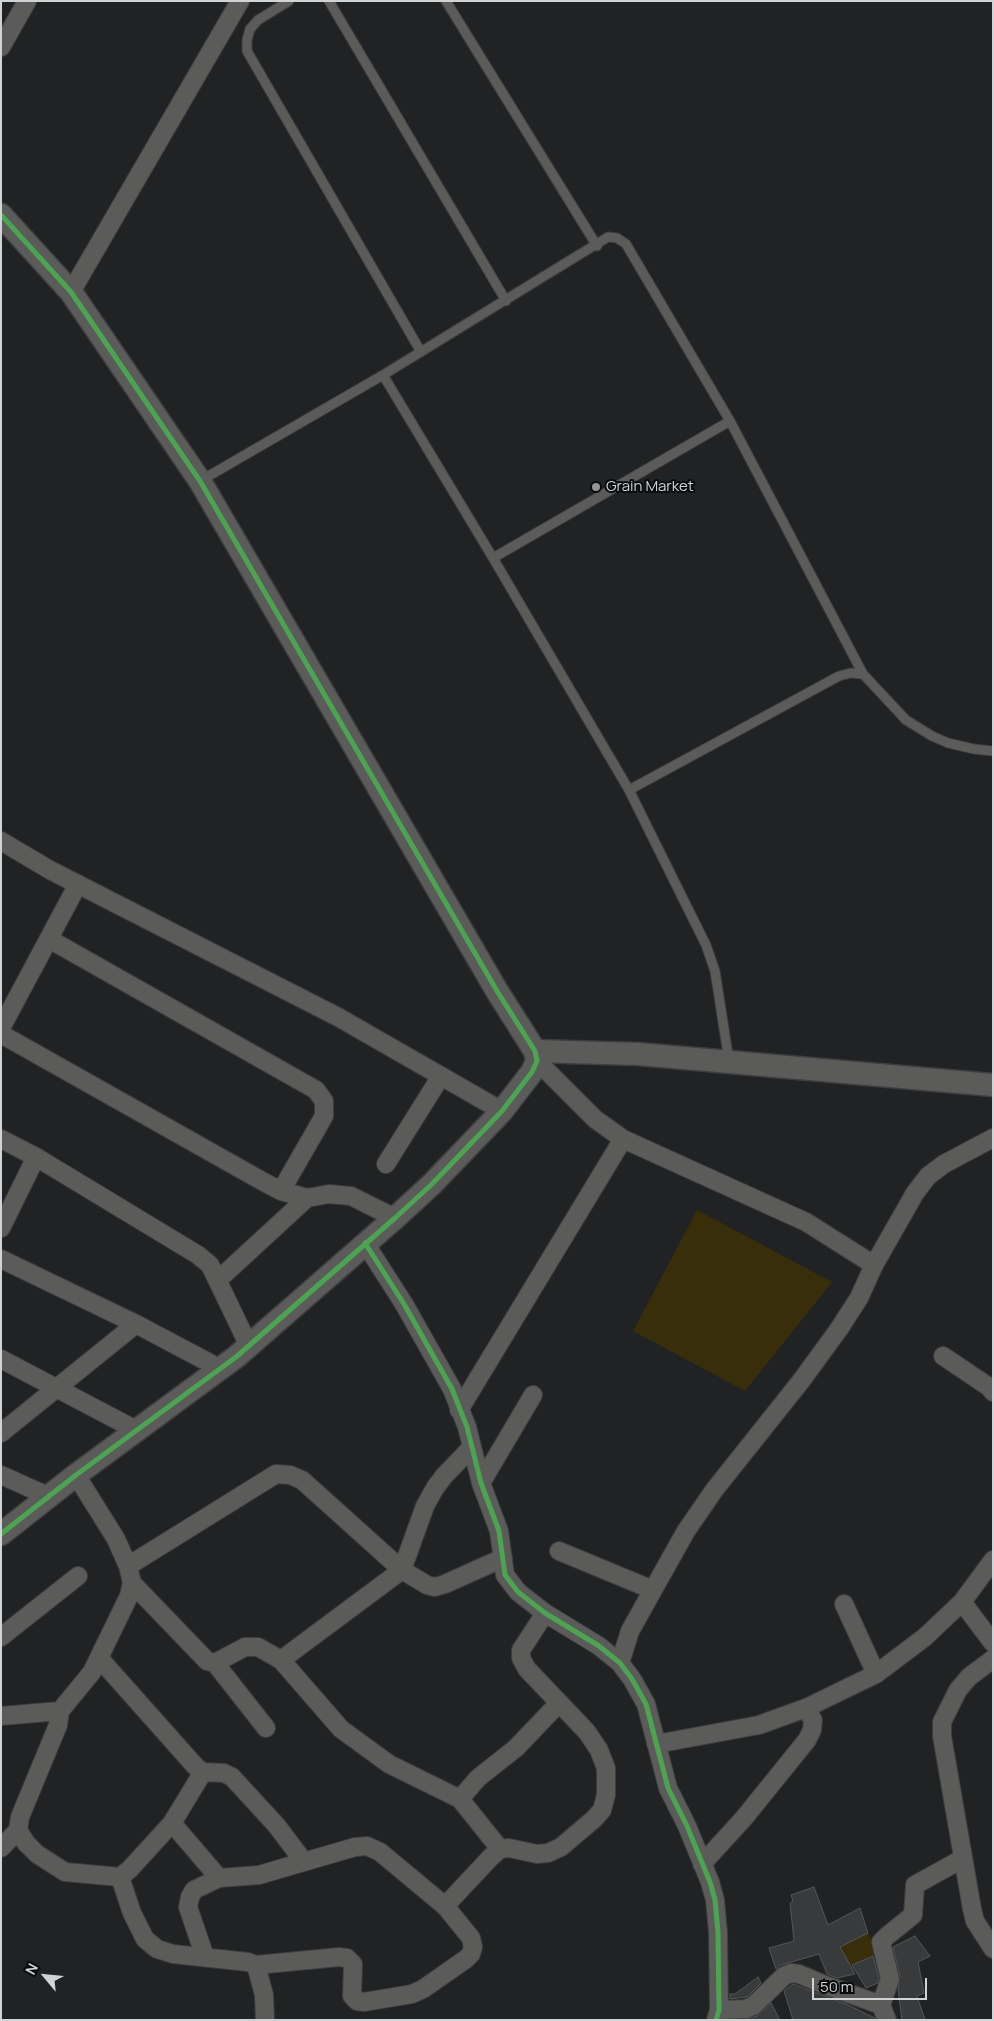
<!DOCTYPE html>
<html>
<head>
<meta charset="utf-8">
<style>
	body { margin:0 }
	#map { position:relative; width:994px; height:2021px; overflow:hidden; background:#202224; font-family:Manrope,sans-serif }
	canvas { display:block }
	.frame { position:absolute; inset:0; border:2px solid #d1d3d5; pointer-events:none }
	.north { position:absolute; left:20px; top:1951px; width:50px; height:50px; -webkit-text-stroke:4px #0a0b0d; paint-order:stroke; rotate:298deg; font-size:14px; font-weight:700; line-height:20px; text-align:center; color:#d1d3d5 }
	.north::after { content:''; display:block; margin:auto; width:18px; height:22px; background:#d1d3d5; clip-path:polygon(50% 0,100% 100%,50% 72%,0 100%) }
	.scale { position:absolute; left:812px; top:1978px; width:115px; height:22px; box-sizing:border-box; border:2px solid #d1d3d5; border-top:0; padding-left:6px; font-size:15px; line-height:18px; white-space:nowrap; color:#d1d3d5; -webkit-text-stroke:4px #0a0b0d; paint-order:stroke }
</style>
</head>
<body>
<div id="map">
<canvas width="994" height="2021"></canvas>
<div class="frame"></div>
<div class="north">N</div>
<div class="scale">50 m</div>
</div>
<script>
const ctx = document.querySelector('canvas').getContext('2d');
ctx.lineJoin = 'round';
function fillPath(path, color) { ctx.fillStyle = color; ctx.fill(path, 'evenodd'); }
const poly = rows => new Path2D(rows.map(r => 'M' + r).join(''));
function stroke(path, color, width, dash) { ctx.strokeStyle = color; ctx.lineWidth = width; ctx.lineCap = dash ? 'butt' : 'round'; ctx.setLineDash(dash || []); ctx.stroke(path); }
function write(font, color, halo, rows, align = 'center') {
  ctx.font = font + ' Manrope,sans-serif'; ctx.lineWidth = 4; ctx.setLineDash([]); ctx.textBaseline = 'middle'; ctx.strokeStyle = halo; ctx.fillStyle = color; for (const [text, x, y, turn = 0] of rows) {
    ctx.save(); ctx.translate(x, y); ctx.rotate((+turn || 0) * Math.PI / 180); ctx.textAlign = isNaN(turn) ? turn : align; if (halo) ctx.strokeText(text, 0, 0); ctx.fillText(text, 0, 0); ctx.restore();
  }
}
fillPath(poly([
	[697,1210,832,1282,745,1391,633,1331],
	[868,1933,879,1953,849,1966,840,1947,851,1940]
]), '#392e0a');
const building = poly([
	[814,1887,828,1925,860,1908,868,1933,840,1947,855,1974,837,1978,827,1974,819,1954,781,1965,776,1969,769,1948,794,1941,790,1903,793,1901,791,1895,814,1887],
	[915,1936,930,1956,918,1962,924,1993,917,1996,925,2020,902,2020,898,1989,900,1976,893,1947,915,1936],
	[873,1956,879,1978,878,1983,866,1988,852,1965,873,1956],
	[758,1977,761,1983,747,1997,730,1999,730,1994,735,1994,758,1977],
	[793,1984,846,2004,875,2018,875,2020,793,2020,784,1991,793,1984],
	[771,2003,780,2020,742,2020,757,2016,771,2003]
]);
fillPath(building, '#393a3c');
stroke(building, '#545557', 1);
const service = poly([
	[289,1,258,20,250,29,247,40,247,51,421,352],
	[329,1,506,301],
	[446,1,597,246],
	[383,375,608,237,617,238,626,244,730,421,863,674],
	[200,481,383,375,493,558,629,790,706,945,715,971,729,1061],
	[493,558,730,421],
	[629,790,839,676,851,673,863,674,906,720,932,736,948,743,974,749,993,751]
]);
const minor = poly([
	[1,47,27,1],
	[71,292,240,1],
	[1,841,50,870,338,1017,502,1111],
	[49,939,316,1090,324,1101,324,1116,281,1191],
	[1,1028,78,884],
	[1,1034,262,1181,281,1191,307,1198],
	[537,1061,595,1119,623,1139,806,1222,874,1265],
	[1,1139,36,1157,198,1255,210,1265,248,1344],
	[386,1164,441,1076],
	[1,1228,36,1157],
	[365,1243,404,1304,452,1389,467,1427,481,1483,499,1531,505,1575,518,1592,545,1613,599,1646,620,1663,632,1679,646,1704,668,1788,687,1826,710,1882,715,1900,718,1932,719,2010,716,2020],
	[1,1259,136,1324,221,1369],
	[218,1280,307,1198,329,1194,351,1196,395,1218],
	[943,1356,989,1387,993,1392],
	[1,1359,138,1431],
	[459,1410,623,1139],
	[1,1433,136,1324],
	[1,1475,50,1497],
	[481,1483,533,1395],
	[559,1551,653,1590],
	[128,1566,276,1474,290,1475,302,1480,402,1570,427,1585,435,1587,445,1584,503,1558],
	[132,1583,207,1661,215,1663,245,1647,258,1647,281,1660,341,1729,389,1764,460,1799,500,1849],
	[962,1602,993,1643],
	[844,1604,876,1674],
	[1,1637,78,1576],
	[100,1659,196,1767,203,1772,224,1773,232,1777,277,1826,304,1862],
	[993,1659,969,1677,958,1690,942,1722,942,1736,972,1909,975,1921,993,1949],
	[281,1660,402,1570,425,1506,435,1488,444,1476,472,1447],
	[215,1663,266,1728],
	[620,1663,630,1631,686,1531,715,1489,801,1381,839,1329,859,1298,874,1265,915,1193,928,1176,944,1164,993,1138],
	[60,1711,58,1725,20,1817,18,1830,26,1843,37,1854,65,1872,120,1877,129,1870,172,1823,203,1772],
	[1,1716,60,1711,92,1672,129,1596,132,1583,128,1566,116,1539,76,1475],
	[656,1744,759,1725,806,1708,876,1674,925,1637,962,1602,993,1560],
	[460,1799,478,1778,516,1748,559,1703],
	[172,1823,219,1878],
	[1,1848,18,1830],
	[702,1864,744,1818,807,1740,812,1730,813,1720,806,1708],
	[120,1877,132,1913,145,1939,157,1949,173,1954,248,1962,256,1965,339,1957,347,1958,353,1964,352,1996,357,2001,364,2002,412,1994,423,1989,466,1959,471,1954,473,1947,471,1938,445,1906,380,1852,367,1846,355,1847,259,1875,219,1878,194,1890,190,1897,188,1907,205,1957],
	[445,1906,491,1857,500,1849,509,1848,537,1854,548,1853,561,1847,594,1819,602,1810,606,1795,606,1768,599,1750,587,1732,527,1669,521,1658,521,1650,527,1641,545,1613],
	[256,1965,264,1995,265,2020],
	[881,2005,890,1979,881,1942,887,1936,913,1915,915,1885,962,1859],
	[719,2010,745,2009,753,2006,784,1976,791,1973,799,1974,825,1985,881,2005,887,2020]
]);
const tertiary = poly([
	[1,215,71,292,200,481,497,991,535,1051,537,1061,532,1072,502,1111,431,1185,395,1218,236,1357,76,1475,1,1534],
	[535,1051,638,1054,993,1085]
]);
stroke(service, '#3d3e3f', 11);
stroke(minor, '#3d3e3f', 20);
stroke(tertiary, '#3d3e3f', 25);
stroke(service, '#5b5b5a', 9);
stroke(minor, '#5b5b5a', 18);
stroke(tertiary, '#5b5b5a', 22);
stroke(poly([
	[1,215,71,292,200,481,497,991,535,1051,537,1061,532,1072,502,1111,431,1185,395,1218,236,1357,76,1475,1,1534],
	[365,1243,404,1304,452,1389,467,1427,481,1483,499,1531,505,1575,518,1592,545,1613,599,1646,620,1663,632,1679,646,1704,668,1788,687,1826,710,1882,715,1900,718,1932,719,2010,716,2020]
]), '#4ca352', 5);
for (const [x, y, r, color] of [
	[596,487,5,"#939597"]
]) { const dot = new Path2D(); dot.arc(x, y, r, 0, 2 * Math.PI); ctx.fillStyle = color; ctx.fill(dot); stroke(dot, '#0a0b0d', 2); }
write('15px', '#d1d3d5', '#0a0b0d', [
	["Grain Market",606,487]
], 'left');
</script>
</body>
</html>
